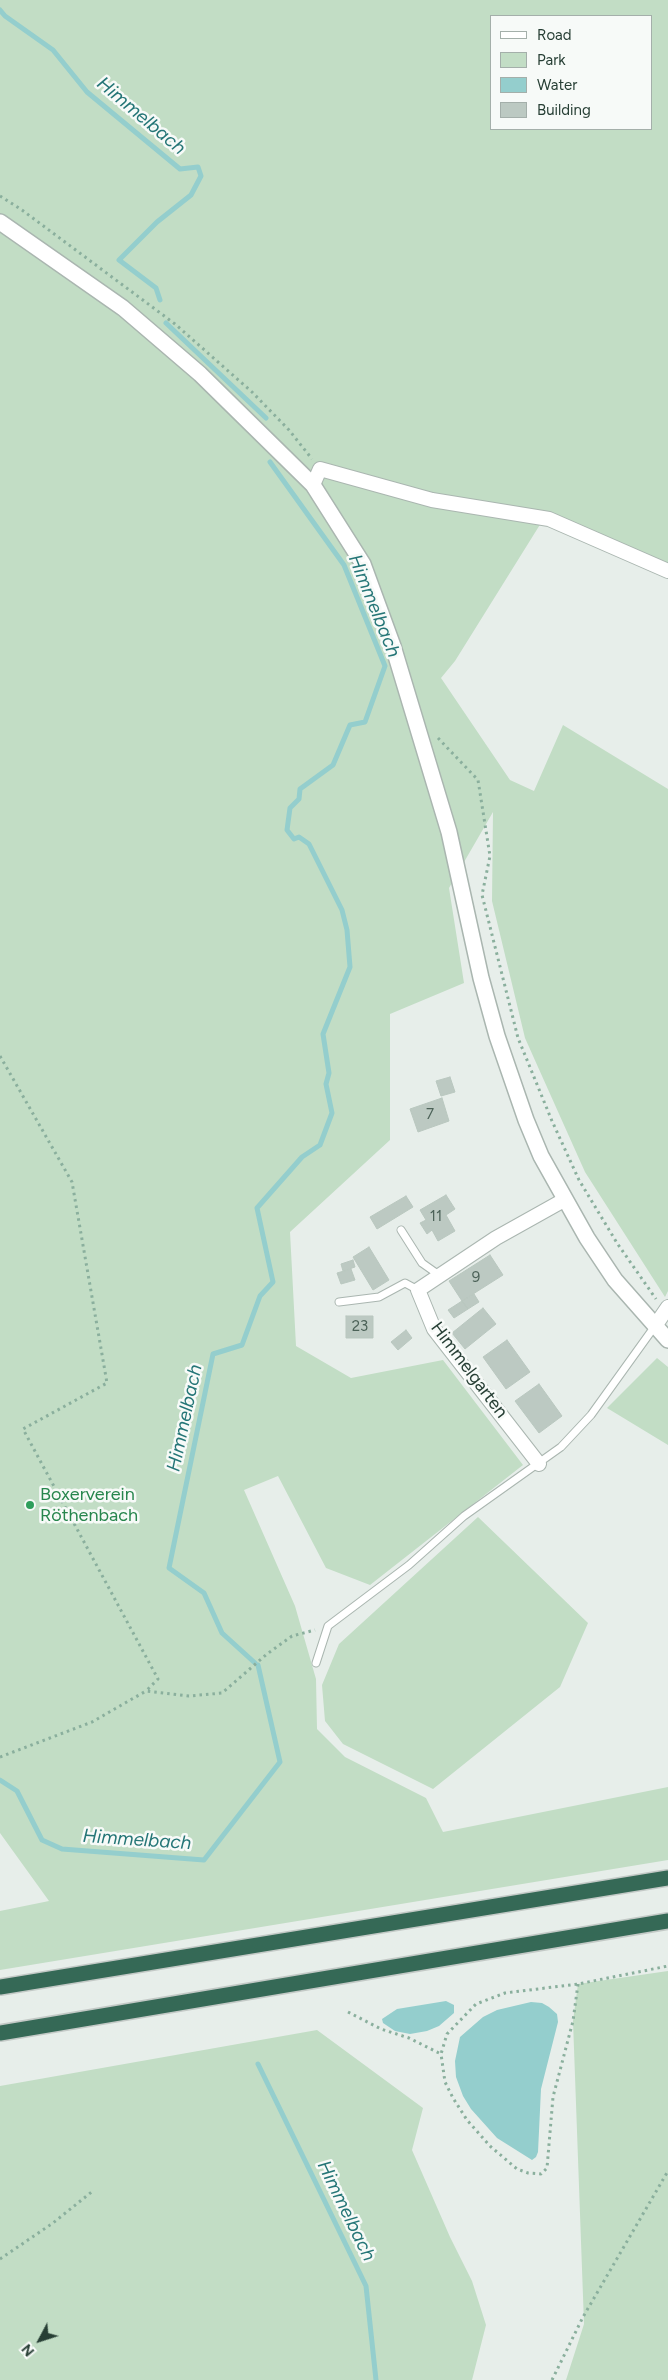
<!DOCTYPE html>
<html>
<head>
<meta charset="utf-8">
<style>
	body { margin:0 }
	#map { position:relative; width:668px; height:2380px; overflow:hidden; background:#e7eeea; font-family:Figtree,sans-serif }
	canvas { display:block }
	.legend { position:absolute; left:490px; top:15px; width:162px; height:115px; box-sizing:border-box; background:#f7faf8; border:1px solid #a4afaa; margin:0; padding:6px 9px; list-style:none; font-size:15px; color:#273f35 }
	.legend li { display:flex; align-items:center; gap:10px; height:25px }
	.legend b { width:25px; border:1px solid #a4afaa }
	.north { position:absolute; left:15px; top:2315px; width:50px; height:50px; -webkit-text-stroke:4px #f7faf8; paint-order:stroke; rotate:230deg; font-size:14px; font-weight:700; line-height:20px; text-align:center; color:#273f35 }
	.north::after { content:''; display:block; margin:auto; width:18px; height:22px; background:#273f35; clip-path:polygon(50% 0,100% 100%,50% 72%,0 100%) }
</style>
</head>
<body>
<div id="map">
<canvas width="668" height="2380"></canvas>
<ul class="legend">
<li><b style="height:6px;background:#fff"></b>Road</li>
<li><b style="height:14px;background:#c2ddc5"></b>Park</li>
<li><b style="height:14px;background:#94cecd"></b>Water</li>
<li><b style="height:14px;background:#bcc9c2"></b>Building</li>
</ul>
<div class="north">N</div>
</div>
<script>
const ctx = document.querySelector('canvas').getContext('2d');
ctx.lineJoin = 'round';
function fillPath(path, color) { ctx.fillStyle = color; ctx.fill(path, 'evenodd'); }
const poly = rows => new Path2D(rows.map(r => 'M' + r).join(''));
function stroke(path, color, width, dash) { ctx.strokeStyle = color; ctx.lineWidth = width; ctx.lineCap = dash ? 'butt' : 'round'; ctx.setLineDash(dash || []); ctx.stroke(path); }
function write(font, color, halo, rows, align = 'center') {
  ctx.font = font + ' Figtree,sans-serif'; ctx.lineWidth = 5; ctx.setLineDash([]); ctx.textBaseline = 'middle'; ctx.strokeStyle = halo; ctx.fillStyle = color; for (const [text, x, y, turn = 0] of rows) {
    ctx.save(); ctx.translate(x, y); ctx.rotate((+turn || 0) * Math.PI / 180); ctx.textAlign = isNaN(turn) ? turn : align; if (halo) ctx.strokeText(text, 0, 0); ctx.fillText(text, 0, 0); ctx.restore();
  }
}
fillPath(poly([
	[0,0,668,0,668,564,542,510,541,523,455,661,441,678,510,780,534,791,563,725,668,789,668,1291,665,1297,585,1172,525,1038,492,901,493,812,449,888,464,983,390,1014,390,1140,290,1232,296,1346,351,1378,443,1360,523,1465,370,1585,326,1568,278,1476,244,1490,295,1606,316,1679,317,1729,345,1757,426,1798,443,1832,668,1787,668,1860,0,1970,0,1911,49,1901,0,1833],
	[492,16,652,16,652,129,492,129],
	[657,1358,668,1367,668,1445,607,1408],
	[478,1517,588,1623,560,1687,433,1789,343,1744,325,1721,322,1685,339,1644],
	[668,1971,668,2380,566,2380,584,2324,573,2021,578,1984],
	[317,2030,423,2108,412,2150,450,2237,472,2281,486,2325,472,2380,0,2380,0,2086]
]), '#c2ddc5');
fillPath(poly([
	[446,2001,454,2005,454,2013,439,2026,427,2031,410,2034,395,2031,383,2023,382,2019,397,2009],
	[531,2002,542,2003,549,2007,557,2014,558,2022,541,2089,538,2152,536,2157,532,2160,497,2138,471,2109,463,2096,456,2077,455,2061,460,2037,483,2017,497,2010]
]), '#94cecd');
stroke(poly([
	[0,10,5,16,53,50,87,92,180,169,198,167,201,176,191,195,157,222,119,260,156,288,160,300],
	[166,323,266,418],
	[255,1663,222,1633,204,1593,169,1568,213,1354,242,1345,260,1296,273,1282,257,1208,302,1157,320,1145,332,1113,326,1084,329,1073,323,1034,350,967,347,930,342,910,309,844,299,837,294,839,287,830,290,808,299,799,300,789,333,765,350,725,365,722,385,666,344,565,270,462],
	[0,1780,17,1791,42,1840,62,1849,204,1860,280,1762,258,1665],
	[258,2064,366,2286,376,2380]
]), '#94cecd', 5);
const building = poly([
	[450,1077,455,1092,441,1096,436,1081,450,1077],
	[442,1098,449,1121,418,1132,410,1109,442,1098],
	[446,1195,455,1209,446,1215,455,1231,438,1241,432,1230,427,1234,420,1223,426,1220,420,1210,446,1195],
	[406,1196,413,1207,377,1229,370,1217,406,1196],
	[369,1247,389,1280,373,1290,353,1257,369,1247],
	[490,1255,503,1275,462,1301,449,1281,490,1255],
	[353,1260,355,1267,343,1271,341,1264,353,1260],
	[351,1269,355,1280,341,1284,337,1273,351,1269],
	[474,1294,479,1302,468,1309,462,1301,474,1294],
	[462,1301,468,1309,454,1318,448,1310,462,1301],
	[483,1308,496,1324,465,1349,452,1333,483,1308],
	[346,1316,373,1316,373,1338,346,1338,346,1316],
	[406,1330,412,1338,398,1350,391,1342,406,1330],
	[507,1340,530,1372,506,1389,483,1357,507,1340],
	[539,1384,562,1416,539,1433,515,1401,539,1384]
]);
fillPath(building, '#bcc9c2');
stroke(building, '#b9c7bf', 1);
const service = poly([
	[401,1230,422,1263,439,1275],
	[339,1302,379,1297,405,1283,418,1290],
	[316,1663,328,1626,409,1565,464,1516,561,1447,591,1415,655,1326]
]);
const minor = poly([
	[313,485,320,469,432,500,549,519,668,571],
	[655,1326,668,1307],
	[539,1464,434,1329,418,1290,496,1238,564,1200]
]);
const tertiary = poly([
	[0,222,123,308,200,374,313,485,363,564,393,646,449,832,481,978,497,1036,526,1120,541,1156,587,1238,615,1280,668,1340]
]);
const motorway = poly([
	[0,1987,668,1878],
	[0,2033,668,1921]
]);
stroke(service, '#aab6b0', 9);
stroke(minor, '#aab6b0', 16);
stroke(tertiary, '#aab6b0', 18);
stroke(motorway, '#c3c9c6', 18);
stroke(poly([
	[0,196,22,210,175,324,252,392,289,430,312,459],
	[438,738,478,780,490,856,482,895,518,1038,552,1121,579,1180,617,1243,656,1299],
	[0,1056,72,1182,107,1383,23,1429,158,1679,146,1691],
	[0,1757,92,1722,146,1691,189,1696,222,1693,267,1654,292,1636,315,1630],
	[578,1984,573,2021,553,2097,547,2168,541,2174,528,2173,517,2169,490,2146,467,2120,453,2098,445,2082,441,2054,447,2034,476,2004,505,1993,578,1984,668,1966],
	[348,2012,381,2029,409,2038,441,2054],
	[0,2259,53,2223,94,2190],
	[552,2380,583,2317,668,2171]
]), '#8aaf9d', 3, [2.5, 4]);
stroke(service, '#fff', 7);
stroke(minor, '#fff', 14);
stroke(tertiary, '#fff', 15);
stroke(motorway, '#356956', 15);
for (const [x, y, r, color] of [
	[30,1505,5,"#2e9e5b"]
]) { const dot = new Path2D(); dot.arc(x, y, r, 0, 2 * Math.PI); ctx.fillStyle = color; ctx.fill(dot); stroke(dot, '#f7faf8', 2); }
write('15px', '#4c6258', null, [
	["7",430,1115],
	["11",436,1217],
	["9",476,1278],
	["23",360,1327]
]);
write('18px', '#273f35', '#f7faf8', [
	["Himmelgarten",469,1370,53]
]);
write('18px', '#27864d', '#f7faf8', [
	["Boxerverein",40,1495],
	["Röthenbach",40,1516]
], 'left');
write('italic 19px', '#257677', '#f7faf8', [
	["Himmelbach",141,116,40],
	["Himmelbach",374,606,68],
	["Himmelbach",185,1418,-78],
	["Himmelbach",137,1840,4],
	["Himmelbach",346,2211,64]
]);
</script>
</body>
</html>
